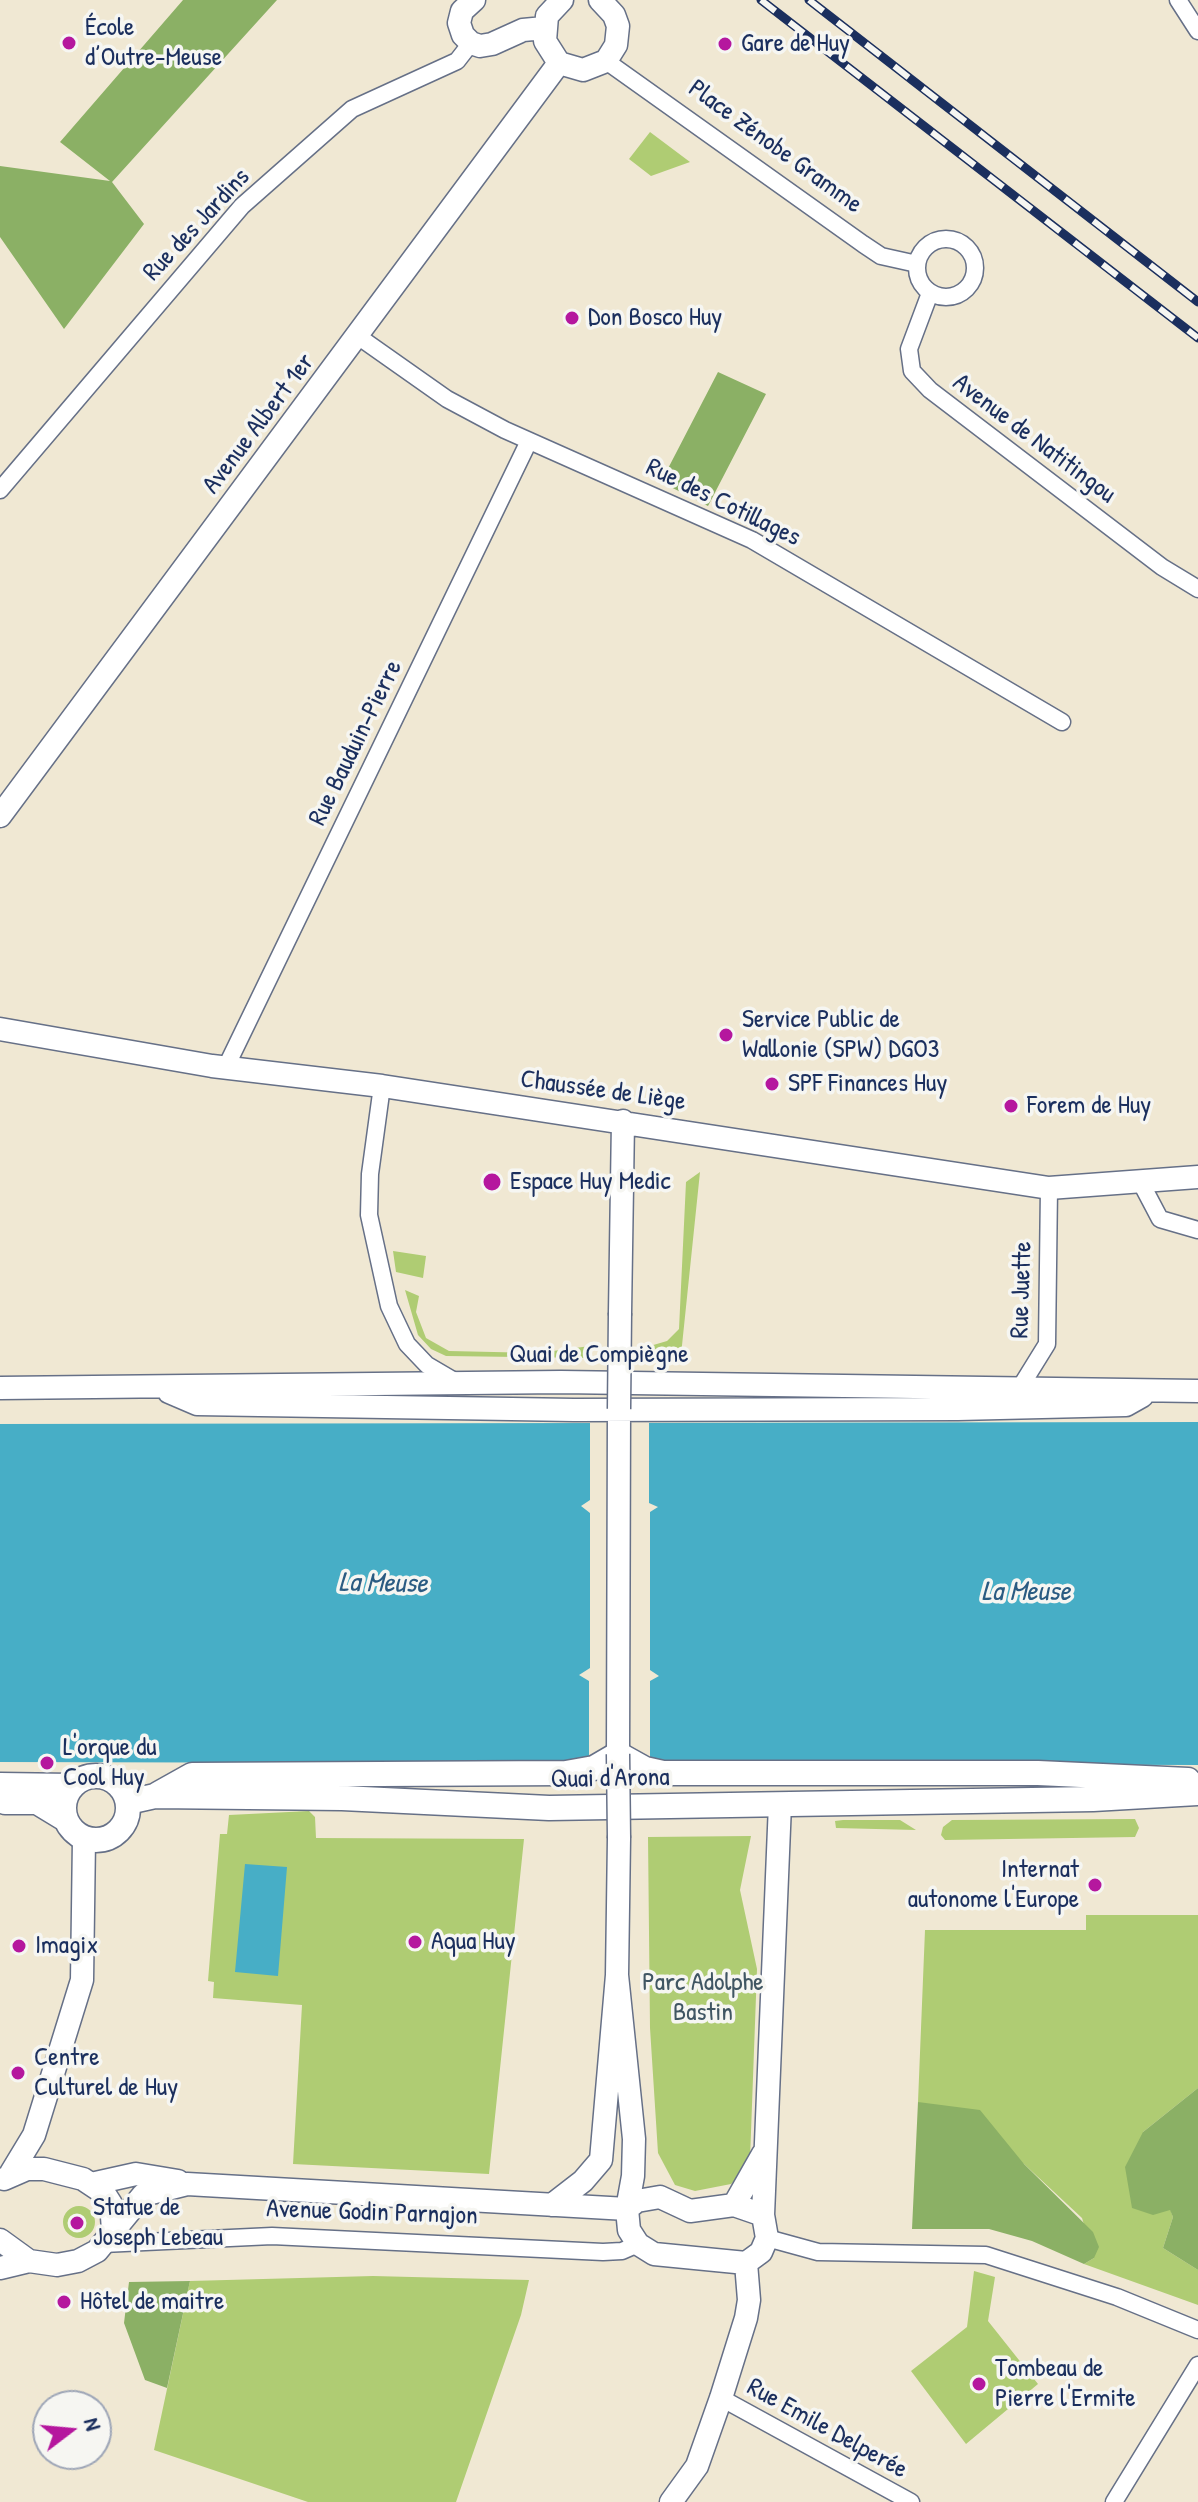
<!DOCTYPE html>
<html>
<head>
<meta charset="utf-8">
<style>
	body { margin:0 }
	#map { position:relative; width:1198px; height:2502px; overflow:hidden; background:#f0e8d3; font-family:"Patrick Hand",sans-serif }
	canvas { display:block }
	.north { position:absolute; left:32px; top:2390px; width:80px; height:80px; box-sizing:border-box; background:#f6f6f2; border:2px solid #9ea6b7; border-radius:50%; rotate:74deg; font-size:22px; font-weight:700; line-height:32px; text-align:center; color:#1b2f5e }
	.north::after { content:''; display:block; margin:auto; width:28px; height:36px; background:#b5179e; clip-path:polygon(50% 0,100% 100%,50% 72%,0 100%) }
</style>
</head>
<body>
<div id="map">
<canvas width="1198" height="2502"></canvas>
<div class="north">N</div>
</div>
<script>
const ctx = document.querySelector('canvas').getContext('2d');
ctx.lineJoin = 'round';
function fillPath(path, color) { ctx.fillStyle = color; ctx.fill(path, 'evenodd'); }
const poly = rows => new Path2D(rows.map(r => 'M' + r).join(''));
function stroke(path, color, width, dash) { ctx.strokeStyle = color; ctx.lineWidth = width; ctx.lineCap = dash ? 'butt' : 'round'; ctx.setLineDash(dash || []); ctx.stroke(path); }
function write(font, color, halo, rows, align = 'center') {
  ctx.font = font + ' "Patrick Hand",sans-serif'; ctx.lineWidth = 7; ctx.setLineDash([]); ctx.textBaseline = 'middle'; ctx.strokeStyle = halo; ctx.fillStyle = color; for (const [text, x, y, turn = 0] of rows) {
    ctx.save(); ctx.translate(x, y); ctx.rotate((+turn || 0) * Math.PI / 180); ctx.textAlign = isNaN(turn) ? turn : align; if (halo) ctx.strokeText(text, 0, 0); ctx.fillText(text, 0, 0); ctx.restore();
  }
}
fillPath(poly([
	[650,132,690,162,651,176,629,159],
	[700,1172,681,1355,650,1355,650,1346,667,1341,679,1329,686,1182],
	[393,1251,426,1256,423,1278,396,1272],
	[405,1290,419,1296,416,1312,426,1338,449,1351,538,1353,590,1346,590,1358,446,1356,431,1349,418,1335],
	[309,1811,315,1817,316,1838,524,1839,489,2174,293,2164,302,2005,213,1998,214,1982,208,1981,220,1834,227,1834,229,1815],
	[1135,1819,1139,1828,1135,1837,945,1840,941,1835,943,1827,952,1820],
	[843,1820,900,1820,916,1830,836,1828,835,1821],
	[751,1836,740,1890,757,1969,750,2159,743,2173,731,2184,695,2191,675,2185,658,2153,650,2028,648,1837],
	[1086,1915,1198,1915,1198,2088,1143,2132,1173,2217,1163,2248,1198,2270,1198,2305,1084,2264,1094,2258,1082,2218,1024,2164,918,2102,925,1930,1086,1930],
	'63 2222a16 16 0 1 1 32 0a16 16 0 1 1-32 0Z',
	[974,2271,995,2277,988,2321,1038,2384,966,2444,911,2371,967,2327],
	[373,2276,529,2280,521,2315,456,2502,308,2502,154,2450,190,2281]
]), '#afcc73');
fillPath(poly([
	[183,0,277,0,112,182,144,224,64,329,0,237,0,166,110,181,60,142],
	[718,372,766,394,708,506,661,482],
	[1198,2088,1198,2270,1163,2248,1173,2217,1170,2210,1153,2215,1132,2208,1125,2167,1143,2132],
	[918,2102,980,2110,1024,2164,1093,2232,1099,2247,1094,2258,1084,2264,1032,2241,989,2229,912,2229],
	[190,2281,167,2388,145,2380,124,2323,129,2282]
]), '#8bb065');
fillPath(poly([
	[1198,1422,1198,1765,0,1762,0,1424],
	[245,1864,287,1867,278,1976,235,1972]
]), '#47aec6');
fillPath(poly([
	[590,1420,649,1420,649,1503,658,1507,650,1512,650,1670,659,1676,650,1681,650,1768,589,1767,589,1681,579,1675,590,1668,590,1513,581,1506,590,1500]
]), '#f0e8d3');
const street = poly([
	[1178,0,1198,31],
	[606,61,863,244,881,256,917,264],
	'917 268a29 29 0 1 1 58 0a29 29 0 1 1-58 0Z',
	[930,293,909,349,912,371,930,390,1162,567,1198,589],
	[359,337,447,399,505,430,752,540,1062,722],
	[0,490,242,206,352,109,457,61,471,43],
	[226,1067,529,441],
	[382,1086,370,1174,369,1215,389,1306,407,1344,427,1365,456,1382],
	[1140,1181,1160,1219,1198,1230],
	[1021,1386,1047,1344,1049,1188],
	[767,2238,818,2252,986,2255,1117,2297,1198,2330],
	[103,2244,272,2236,603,2252,622,2251,638,2244],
	[721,2398,911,2502],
	[1114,2502,1198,2365]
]);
const secondary = poly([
	[474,0,462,11,459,23,463,35,471,43,480,46,492,44,523,30,544,28],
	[562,0,547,16,545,41,559,63,583,70,606,61,616,45,618,26,614,15,600,0],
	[0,816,559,63],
	[0,1029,212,1066,382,1086,1049,1188,1198,1177],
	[620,1313,623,1121],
	[0,1388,561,1382,1198,1391],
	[169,1392,197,1404,574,1410,958,1409,1126,1405,1142,1396],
	[618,1754,619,1409],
	[11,2173,34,2135,82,1980,84,1839],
	[4,2179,27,2169,44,2169,83,2179,104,2193,111,2204,113,2230],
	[91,2184,136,2174,178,2181],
	[552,2205,583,2181,601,2160,617,1975,619,1838],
	[734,2205,763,2154],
	[763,2215,780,1804],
	[0,2240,29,2261,57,2265,78,2261,97,2251,143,2195,187,2184,627,2209,637,2201,660,2197,690,2211,734,2205,763,2215,767,2238,761,2252,746,2263,654,2254,638,2244,629,2230,627,2209,633,2176,634,2139,617,1975],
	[0,2268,29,2261],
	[671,2502,697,2466,721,2398,746,2318,749,2300,746,2263]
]);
const primary = poly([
	'64 1808a32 32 0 1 1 64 0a32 32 0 1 1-64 0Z',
	[0,1785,72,1786],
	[158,1794,192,1775,566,1773,594,1768,618,1754,645,1769,663,1773,1038,1773,1188,1780],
	[5,1802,37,1802,65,1819],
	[128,1802,155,1796,342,1798,549,1808,1093,1799,1198,1793]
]);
stroke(street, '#667087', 19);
stroke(secondary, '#667087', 25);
stroke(primary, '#667087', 27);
stroke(street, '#fff', 16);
stroke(secondary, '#fff', 22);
stroke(primary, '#fff', 24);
const rail = poly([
	[761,0,1198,338],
	[809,0,1198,302]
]);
stroke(rail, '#1b2f5e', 9);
stroke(rail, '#f6f6f2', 6, [18]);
const secondaryBridge = poly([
	[619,1409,620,1313],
	[618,1754,619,1838]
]);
stroke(secondaryBridge, '#667087', 25, []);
stroke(secondaryBridge, '#fff', 22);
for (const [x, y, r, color] of [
	[69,43,8,"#b5179e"],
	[725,44,8,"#b5179e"],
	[572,318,8,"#b5179e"],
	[726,1035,8,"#b5179e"],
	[772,1084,8,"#b5179e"],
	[1011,1106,8,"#b5179e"],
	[492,1182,10,"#b5179e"],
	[47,1763,8,"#b5179e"],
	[1095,1885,8,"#b5179e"],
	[415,1942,8,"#b5179e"],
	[19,1946,8,"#b5179e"],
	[18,2073,8,"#b5179e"],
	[77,2223,8,"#b5179e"],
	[64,2302,8,"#b5179e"],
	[979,2384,8,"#b5179e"]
]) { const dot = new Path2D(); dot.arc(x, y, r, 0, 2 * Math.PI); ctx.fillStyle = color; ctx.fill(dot); stroke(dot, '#f6f6f2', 3); }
write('26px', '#1b2f5e', '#f6f6f2', [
	["École",85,28],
	["d’Outre-Meuse",85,58],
	["Gare de Huy",741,44],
	["Don Bosco Huy",588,318],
	["Service Public de",742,1020],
	["Wallonie (SPW) DGO3",742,1050],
	["SPF Finances Huy",788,1084],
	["Forem de Huy",1027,1106],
	["Espace Huy Medic",510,1182],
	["L'orque du",63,1748],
	["Cool Huy",63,1778],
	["Internat",1079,1870,"right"],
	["autonome l'Europe",1079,1900,"right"],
	["Aqua Huy",431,1942],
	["Imagix",35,1946],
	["Centre",34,2058],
	["Culturel de Huy",34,2088],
	["Statue de",93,2208],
	["Joseph Lebeau",93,2238],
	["Hôtel de maitre",80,2302],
	["Tombeau de",995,2369],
	["Pierre l'Ermite",995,2399]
], 'left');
write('26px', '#1b2f5e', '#f6f6f2', [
	["Place Zénobe Gramme",775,147,36],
	["Rue des Jardins",197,225,-47],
	["Avenue Albert 1er",259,424,-53],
	["Avenue de Natitingou",1034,439,37],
	["Rue des Cotillages",723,503,26],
	["Rue Bauduin-Pierre",356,743,-64],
	["Chaussée de Liège",603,1091,8],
	["Rue Juette",1022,1290,-88],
	["Quai de Compiègne",599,1355],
	["Quai d'Arona",610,1779,-1],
	["Avenue Godin Parnajon",372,2213,2],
	["Rue Emile Delperée",827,2429,29]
]);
write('26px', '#405663', '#f6f6f2', [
	["Parc Adolphe",703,1983],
	["Bastin",703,2013]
]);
write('italic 28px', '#2a5b82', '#f6f6f2', [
	["La Meuse",383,1584,1],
	["La Meuse",1026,1593]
]);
</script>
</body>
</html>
